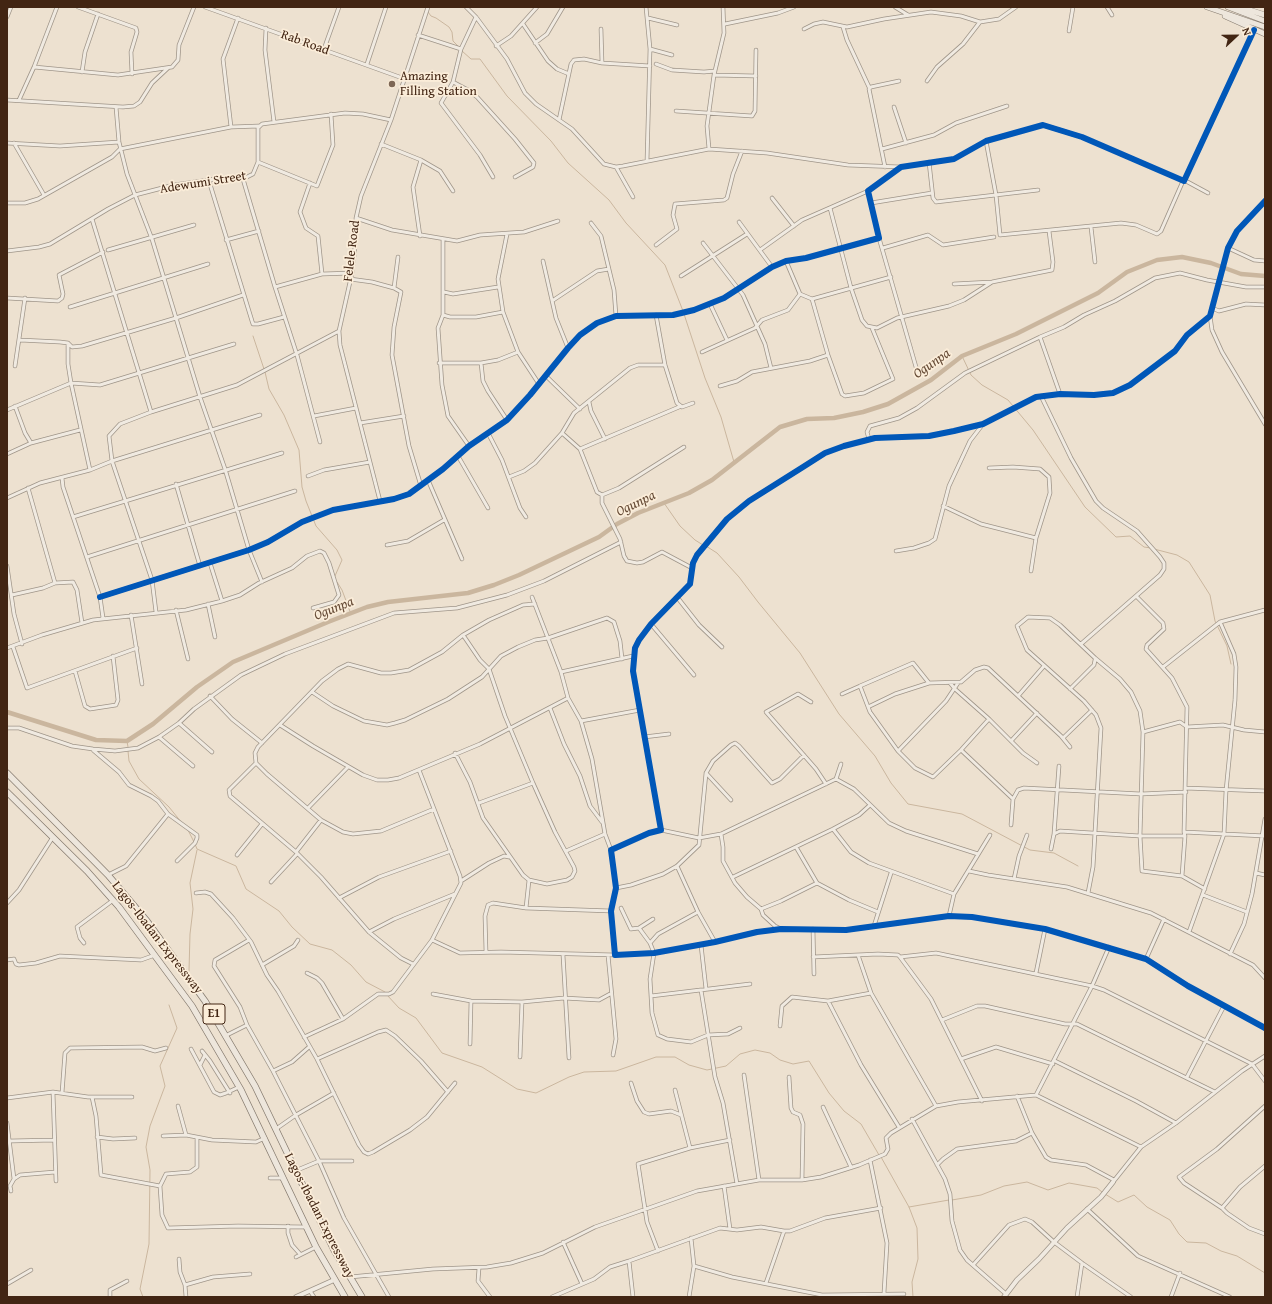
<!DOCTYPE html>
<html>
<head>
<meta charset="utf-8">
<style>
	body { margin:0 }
	#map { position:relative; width:1272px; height:1304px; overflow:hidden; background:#ede1d0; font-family:"Gentium Book Plus",serif }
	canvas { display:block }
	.frame { position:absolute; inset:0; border:8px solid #422513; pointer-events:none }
	.north { position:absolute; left:1216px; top:16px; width:40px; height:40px; -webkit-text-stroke:3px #fbedd9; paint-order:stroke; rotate:68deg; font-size:11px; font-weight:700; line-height:16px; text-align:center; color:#422513 }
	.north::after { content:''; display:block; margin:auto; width:14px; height:18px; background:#422513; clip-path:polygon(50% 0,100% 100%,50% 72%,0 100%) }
</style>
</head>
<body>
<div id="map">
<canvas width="1272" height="1304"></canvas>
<div class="frame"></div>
<div class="north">N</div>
</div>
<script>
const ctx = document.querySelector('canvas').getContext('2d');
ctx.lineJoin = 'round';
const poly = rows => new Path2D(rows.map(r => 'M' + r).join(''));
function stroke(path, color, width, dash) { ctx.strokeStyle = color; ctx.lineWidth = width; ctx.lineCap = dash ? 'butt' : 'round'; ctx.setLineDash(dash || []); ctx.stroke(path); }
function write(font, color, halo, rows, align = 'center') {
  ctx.font = font + ' "Gentium Book Plus",serif'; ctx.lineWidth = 3.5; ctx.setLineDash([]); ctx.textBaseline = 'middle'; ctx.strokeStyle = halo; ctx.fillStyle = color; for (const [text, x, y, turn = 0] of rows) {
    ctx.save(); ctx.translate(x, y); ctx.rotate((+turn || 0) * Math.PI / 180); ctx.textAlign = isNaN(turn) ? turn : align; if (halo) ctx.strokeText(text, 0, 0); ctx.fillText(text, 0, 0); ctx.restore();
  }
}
stroke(poly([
	[428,12,431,16,436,18,449,27,452,32,453,41,459,47],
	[462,51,471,59,480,59,507,96,551,141,568,163,609,200,626,223,665,265,683,311],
	[684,314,705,378,721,417,734,462],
	[253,336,264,369],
	[962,356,971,375,982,385,1008,400,1033,430,1085,507,1116,537,1130,536,1144,547,1151,548],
	[265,372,269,389,284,415,299,450,302,487,306,501,316,526,337,550,342,560,335,576],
	[664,503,680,526,695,540,703,545],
	[706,546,717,553,739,577,758,602,800,653,839,714,875,756,891,783,908,804,962,814,1030,850,1054,853,1078,866],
	[1154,549,1177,555,1189,562,1210,595,1215,621,1227,646,1231,664],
	[337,582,342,590,351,614],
	[127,741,128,747],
	[128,751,129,761,139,779,169,807,182,823],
	[188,830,194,842],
	[195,844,197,849,236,866,246,889,279,911,292,927,310,944,332,950,351,965,366,982,385,992],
	[189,971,190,934,193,909,190,883,197,850],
	[387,995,399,1008,416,1018,442,1053,482,1067,517,1089,536,1093,569,1077,584,1072,616,1071,656,1057,675,1057,689,1065,707,1070,726,1066,740,1054,755,1050,770,1053,780,1060,793,1064,809,1061,829,1093,844,1111,861,1124,879,1155],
	[881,1157,909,1207,917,1228,918,1259,912,1282,913,1297],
	[1105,1194,1118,1202,1134,1195,1147,1207,1170,1220,1179,1234,1187,1242,1206,1243,1221,1251,1237,1256,1265,1273],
	[952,1200,981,1195,1004,1186,1027,1182,1048,1190,1069,1183,1097,1188,1102,1192],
	[909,1207,949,1200],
	[143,1297,140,1289,149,1244,150,1170,146,1147,150,1126,165,1086,160,1066,177,1028,169,1005]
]), '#cab69e', 1);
stroke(poly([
	[7,712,96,740,127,741,153,724,197,687,233,662,328,622,367,607,388,602,468,593,494,585,519,575,599,537,617,524,638,513,689,493,712,480,780,427,807,419,834,418,863,412,888,404,931,380,962,356,1016,334,1098,293,1127,272,1157,260,1182,257,1211,263,1241,274,1265,276]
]), '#cab69e', 4.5);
const minor = poly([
	[78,7,136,28,137,32,131,52,132,74],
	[205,7,405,79],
	[466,7,476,17,507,59,525,93,536,104,572,129,604,164,616,167,623,166,709,149,767,153,848,165,901,167],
	[646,7,650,49,647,161],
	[895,7,908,15],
	[1107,7,1112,15],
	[7,17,11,7],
	[476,17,461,49,453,82,441,103,480,155,493,177],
	[648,18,677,25],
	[523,24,548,61,557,69,569,74],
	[725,24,778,13,794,7],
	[843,27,847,40,869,87],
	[266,28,265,50,274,122],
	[601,29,602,63],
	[804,29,814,24,823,22,847,27,884,19,931,12,961,16,980,22],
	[1069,31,1073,7],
	[418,35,461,49],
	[535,43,547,34,563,7],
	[496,46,511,36,537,7],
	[324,49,339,7],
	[650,49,672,55],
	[367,64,386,7],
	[656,64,672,70,704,72,715,71],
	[34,67,118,75,172,67,178,60,179,45,194,7],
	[82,72,85,52,98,14],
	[714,75,756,76],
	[927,81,937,67,963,44,980,22,999,19,1016,7],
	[453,82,468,90,477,97,515,139,534,163,533,167,515,177],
	[7,100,123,107,134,106,140,102,152,83,168,68],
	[19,100,34,67,57,7],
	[116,107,119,142,127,174,152,239,200,397,225,469,249,550,262,582],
	[894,107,906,143],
	[676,111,752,116,755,111,756,50],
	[559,120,571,64,574,60,584,59,602,63,650,66],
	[231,127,223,59,238,18],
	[986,141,996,195,1000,235,1121,223,1136,225,1157,234,1161,231,1183,181],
	[7,143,60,146,119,142],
	[14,143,44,195],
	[381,144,421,160,440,171,453,191],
	[709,149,707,126,714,75,724,33,723,7],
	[882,149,934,135,956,123,1007,106],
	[258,162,317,186,333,145,331,114],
	[929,162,933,198,936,202,1038,190],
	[616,167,633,197],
	[885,167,869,89,871,87,899,81],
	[243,179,275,287,297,355,320,442],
	[1184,180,1208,193],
	[209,181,252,321,253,324,258,324,284,317],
	[310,183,300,212,306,228,318,236,322,274],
	[772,198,794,226],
	[1265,201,1237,231,1228,248,1210,316,1187,335,1175,351,1130,385,1113,393,1094,395,1060,394,1036,397,983,424,954,431,929,436,875,438,844,446,825,453,803,467,749,501,727,519,697,555,693,563,690,584,651,624,639,640,635,648,633,671,661,830,649,833,611,850,616,888,611,911,615,955,654,953,715,942,757,932,781,929,846,930,949,916,972,917,1045,929,1146,959,1188,986,1265,1028],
	[7,203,25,203,38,199,112,157,120,149,231,127,259,126],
	[871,203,932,193],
	[830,208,851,288,862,320,867,326,877,328,897,318,949,306,964,300,992,282],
	[356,218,392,230,457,241,480,235,524,232,558,221],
	[92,219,151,412],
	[739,222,772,267],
	[591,223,601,236,614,290,616,316],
	[1091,227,1095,262],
	[507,234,498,279,503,312,518,352,539,384],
	[420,236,413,187,421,160],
	[879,238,918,374],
	[226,240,259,231],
	[443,240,443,315,438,328,442,385,448,416,469,446],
	[703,243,743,295,765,344,771,368],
	[656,245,677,229,673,215,675,204,724,200,727,198,733,174,742,151],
	[883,248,928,235,943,245,994,237],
	[1228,248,1254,260,1265,261],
	[108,250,194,225],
	[760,250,802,220,868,191],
	[7,251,39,247,50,244,108,209,135,195,174,185,222,178,235,177,243,179,253,174,258,162,258,128,262,124,345,113,363,114,391,120],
	[543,261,556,318,568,348],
	[786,261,800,294,812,299,828,355,842,394,845,396,864,393,893,379,872,328],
	[681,276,747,234],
	[350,279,372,282,394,288,401,292,394,327,392,355,409,446,421,486],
	[954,284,992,282,1052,270,1053,262,1049,231],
	[275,287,322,274,352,273],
	[394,288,398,257],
	[444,292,453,294,498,287],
	[7,298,58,301,62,298,63,294,59,275,103,252],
	[812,299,891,277],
	[552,301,597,271,609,269],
	[710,304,727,340],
	[70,307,208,264],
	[1212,308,1219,311,1246,304,1265,305],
	[443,315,450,317,476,317,503,312],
	[656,315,665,365,677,403,682,407,693,403],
	[1210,316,1212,330,1222,352,1265,424],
	[1040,337,1060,394],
	[20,340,60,342,68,343,72,347,82,346,176,318,243,295],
	[68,343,68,364,71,383,90,470],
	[702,352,755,328,762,320,788,310,800,294],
	[439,363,481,363,498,360,518,352],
	[481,363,483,381,488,391,507,420],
	[15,366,25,298],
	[546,376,580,409],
	[720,386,737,381,752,372,810,361,828,355],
	[1041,396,1071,458,1096,501,1103,508,1137,531,1160,557,1164,563,1164,569,1160,575,1081,644],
	[589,402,591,411,605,439],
	[15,406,25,433,31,443],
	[7,410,71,383,100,385,234,344],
	[314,416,356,408],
	[360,423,404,416],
	[488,433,502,460,520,508,526,517],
	[562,433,580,449,597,492,602,495,619,488,684,447],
	[869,439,867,432,870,426,899,418,917,408,965,373,1040,337,1064,327,1084,315,1115,301,1155,278,1180,273,1207,280,1246,287,1265,287],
	[580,449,679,407],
	[7,454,31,443,80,430],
	[458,456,488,508],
	[989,468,1013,467,1040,469,1049,477,1050,493,1036,538,1031,571],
	[308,476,324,470,370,462],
	[509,477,524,471,535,463,562,433,574,413,630,368,638,365,665,365],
	[62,478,63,487,100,597,103,618],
	[428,480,462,559],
	[176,484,200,566],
	[28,488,55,583],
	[602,495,602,503,620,539,624,556,627,561,637,563,643,562,662,552,692,568],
	[7,498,40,483,90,470,112,461,260,415],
	[380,501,340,345,339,331,352,273,355,247,356,218,361,196,391,120,428,7],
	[943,506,981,524,1036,538],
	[73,517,282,453],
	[387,545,408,541,444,520],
	[896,551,914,548,929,543,935,539,949,486,970,441,983,424],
	[87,557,295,491],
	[210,563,222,601],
	[7,566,14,614,22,644],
	[12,595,43,588,55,583,73,582,77,590,82,623],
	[1136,596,1163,623,1164,629,1147,645,1146,649,1172,678,1187,707,1184,832,1185,836,1182,876],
	[100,597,249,550,268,542,302,522,333,510,394,499,409,494,443,469,469,446,507,420,530,395,568,348,580,335,597,323,616,316,673,315,694,310,724,298,772,267,786,261,806,258,879,238,868,191,901,167,954,159,986,141,1043,125,1082,137,1184,181,1254,30],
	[532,597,561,672,568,698,581,721,592,759,605,834,611,850],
	[677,597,699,625,722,647],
	[208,604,215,637],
	[176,610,188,659],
	[156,612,152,580,112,461,109,436,120,424,151,412,237,385,339,331],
	[131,615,142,684],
	[651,624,694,675],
	[13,647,27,688,137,648],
	[7,648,42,635,93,620,186,610,222,601,240,595,259,583,292,568,307,556,320,551,324,553,329,563,339,595,334,602,313,608],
	[1163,667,1220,622,1265,610],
	[75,671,85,706,90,709,116,705,118,700,113,656],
	[561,672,633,656],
	[950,683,955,689,989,719,1023,753,1037,763],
	[1070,689,1094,665,1095,660],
	[312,692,333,706,364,721,387,725,395,723,405,720,448,699,482,677,501,656,518,647,535,640,548,638,607,618,614,622,620,641,622,659],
	[842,694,860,686],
	[210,696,232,719,262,743],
	[1018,696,1044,666],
	[811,702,798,694,766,712,816,769,826,784],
	[868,707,895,694,929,683],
	[550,708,564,744,580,776,590,806,602,822],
	[989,719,961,750,933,777,915,768,898,751,870,712,860,686,913,663,929,683,961,682,975,670,984,667,988,668,1061,736,1070,747],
	[581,721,640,710],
	[179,723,212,752],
	[280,725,313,746,363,775,377,780,388,780,399,778,480,744,568,698],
	[7,728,19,728,72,746,93,749,115,751,138,748,159,737,179,723,194,709,241,675,285,654,394,613,457,608,507,595,544,581,621,542],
	[1143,732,1180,722,1187,727,1223,725,1244,730,1265,732],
	[159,737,193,766],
	[644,737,669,734],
	[1063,738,1092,710],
	[1011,741,1037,713],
	[93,750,119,772,129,785,151,796,158,801,168,814,197,835,197,838,195,843,177,861],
	[961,750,1013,799,1011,825],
	[898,751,946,701,958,683],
	[455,753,470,782,483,818,523,875,529,880,547,884,567,880,572,877,575,871,574,867,555,832,533,783,505,716,489,669,480,660,463,635],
	[256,763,229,790,230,796,296,852,321,877,369,932,401,958,413,964],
	[706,773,731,800],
	[836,779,841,764],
	[1185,788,1265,791],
	[1013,799,1018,790,1024,788,1141,794,1186,792],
	[479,803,533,783],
	[308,808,348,767],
	[434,809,381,831,353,834,343,832,321,820,267,774,256,763,255,753,258,747,322,681,338,669,348,664,381,673,391,673,409,670,442,652,463,635,489,620,523,605,535,604],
	[833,829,851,852,869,863,954,894],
	[661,830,699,838,721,834,836,779,854,789,889,823,906,831,978,854],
	[1184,832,1265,836],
	[721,834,723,847,723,861,735,883,747,897,761,909,763,915,775,926,781,929],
	[1054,834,1059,766],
	[796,847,817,883,849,900,878,912],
	[1051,849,1054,834,1060,831,1140,836,1185,836],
	[566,851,605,834],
	[296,852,321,820],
	[237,855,262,824],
	[677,866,698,912,715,942],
	[969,871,988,875,1067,887,1151,913,1253,965,1265,978],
	[1256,873,1265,875],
	[108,875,126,866,168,814],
	[733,877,833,829,859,815,870,805],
	[1014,879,1019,856,1027,835],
	[461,881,489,863,504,856,509,857],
	[271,882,297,854],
	[616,888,631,885,663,874,677,866,699,845,706,773,713,761,731,745,735,743,739,746,772,783,780,779,804,755],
	[196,893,205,892,211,894,233,918,251,942,267,975,278,991,317,1059,359,1145,364,1152,368,1154,373,1152,410,1130,427,1117,455,1083],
	[1088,893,1093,867,1101,728,1096,715,1084,701,1027,650,1017,626,1028,617,1050,618,1060,625,1095,658,1120,679,1131,692,1140,711,1143,732,1140,836,1142,871,1182,876,1205,889],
	[1203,895,1247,912],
	[339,898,379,877,451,851],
	[7,903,19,890,53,837],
	[526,908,529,880],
	[621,908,631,929,639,928,650,943,654,953,650,979,652,1013,658,1035,667,1039,691,1042,708,1035,728,1034,740,1028],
	[761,909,781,901,817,883],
	[949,916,954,894,990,835],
	[874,926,891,873],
	[639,928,653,919],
	[813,929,814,974],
	[369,932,394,919,455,894],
	[1189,932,1224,834,1226,791,1235,700,1236,667,1234,654,1220,622],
	[249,940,215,960,214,966,240,1007,247,1025,273,1071,319,1161,344,1218,389,1297],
	[432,940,460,953,501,952,615,955],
	[84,943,80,938,77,927,112,901],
	[650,943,658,934,698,912],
	[701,945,706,989],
	[486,952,485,916,488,905,493,903,526,908,611,911],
	[1230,954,1244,924,1252,894,1265,819],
	[563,955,569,1058],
	[608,955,616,1039,613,1055],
	[858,955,871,993,936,1106],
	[813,957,878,954,898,955,900,957,936,953,1092,986,1104,990,1252,1064,1265,1081],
	[900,957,931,999,982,1101],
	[1146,959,1164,919],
	[7,960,14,959,16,964,19,965,36,963,60,956,141,960,155,955],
	[262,965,294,946,298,940],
	[307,973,317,978,322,983,343,1019],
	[1036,973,1045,929],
	[701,990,715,1077,723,1103,737,1184],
	[433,994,471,1001,522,1002,564,998,599,1000,610,994],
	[651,996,750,984],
	[828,1001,861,1065,899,1127],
	[942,1020,977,1006,985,1006,1065,1024,1077,1024,1215,1092],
	[780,1026,782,1006,792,997,828,1001,871,993],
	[227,1035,247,1025],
	[304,1037,343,1019,378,994,389,994,393,992,432,940,461,883,460,876,419,770],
	[470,1044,471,1001],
	[191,1049,214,1092,220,1095,226,1093,239,1087],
	[202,1051,210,1061,230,1093],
	[520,1057,522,1002],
	[317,1059,378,1032,386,1030,395,1036,421,1061,448,1092],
	[961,1059,996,1047,1053,1064],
	[1055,1061,1136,1101,1176,1123],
	[200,1065,205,1055],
	[273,1071,292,1062,309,1047],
	[744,1075,759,1180],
	[789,1077,791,1108,793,1112,800,1115,803,1124,802,1180],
	[1187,1077,1224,1006],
	[631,1083,637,1101,644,1112,649,1114,671,1111,681,1115],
	[675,1090,690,1148],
	[53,1092,56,1181],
	[62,1093,65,1053,70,1048,142,1047,155,1051,166,1048],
	[1036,1095,1092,986,1109,947],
	[1017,1096,1032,1133,1046,1157,1051,1160,1086,1165,1114,1180],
	[92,1097,96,1116,101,1175,160,1186],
	[7,1098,53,1092,88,1097,132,1097],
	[178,1106,186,1135],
	[823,1107,851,1167],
	[912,1119,945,1179,950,1194,952,1221,960,1250,967,1260,1006,1294],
	[7,1123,14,1179,20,1175,55,1172],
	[276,1129,296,1115,334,1093],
	[163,1136,186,1135,212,1140,256,1142,265,1138],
	[97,1137,113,1139,135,1138],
	[197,1138,197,1167,190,1172,166,1174,160,1186,162,1215,168,1228,238,1226,306,1227],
	[10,1141,54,1140],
	[870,1160,887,1243,884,1293],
	[937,1165,943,1159,957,1149,1016,1141,1032,1133],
	[1265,1166,1240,1187,1222,1208,1227,1213,1249,1228,1265,1234],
	[295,1171,319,1161,352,1161],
	[270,1178,283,1178],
	[1113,1182,1141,1147,1176,1123,1242,1071,1265,1056],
	[724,1186,730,1229],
	[11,1191,10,1186,14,1179],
	[1222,1208,1184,1183,1179,1177,1217,1149,1265,1106],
	[1087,1209,1138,1256,1230,1297],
	[288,1226,288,1233,292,1245,300,1254],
	[563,1242,582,1284],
	[658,1251,647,1222,638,1164,690,1148,730,1140],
	[296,1257,316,1247],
	[179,1259,180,1272,185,1285,186,1297],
	[629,1261,633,1297],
	[973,1265,1009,1225,1025,1219,1032,1222,1054,1242,1082,1263,1131,1297],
	[694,1266,732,1277,822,1295,904,1294],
	[479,1268,478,1281,490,1297],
	[350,1277,433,1269,487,1267,511,1263,543,1253,595,1227,697,1191,759,1180,802,1180,821,1177,859,1165,885,1154,888,1149,886,1138,891,1133,936,1106,958,1102,1036,1095,1141,1147],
	[766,1283,784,1231],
	[7,1284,31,1270],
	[185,1285,213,1277,250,1274],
	[310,1291,314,1297],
	[110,1297,110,1290,127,1281],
	[552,1297,594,1279,610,1267,629,1261,720,1228,737,1230,761,1227,784,1231,790,1231,825,1218,881,1208],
	[689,1297,694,1266,691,1238],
	[1077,1297,1082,1263],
	[1171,1297,1180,1273]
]);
const tertiary = poly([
	[296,1297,334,1280],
	[1004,1297,1017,1280,1039,1259,1067,1228,1101,1197,1113,1182]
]);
const trunk = poly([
	[1207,7,1265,27],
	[1228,7,1265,21],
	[1240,7,1265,15],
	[1225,16,1265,34]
]);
const motorway = poly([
	[7,773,108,875,147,921,205,1001,255,1086,334,1250,362,1297],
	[7,792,87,871,119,907,192,1006,241,1090,316,1247,345,1297]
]);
stroke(minor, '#9f9589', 4.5);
stroke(tertiary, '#9f9589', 5.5);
stroke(trunk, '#877c70', 6);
stroke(motorway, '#877c70', 7);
stroke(minor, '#f0eae1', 3);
stroke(tertiary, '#f0eae1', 4);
stroke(trunk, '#ede6dc', 5);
stroke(motorway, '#ede6dc', 5.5);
stroke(poly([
	[1265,201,1237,231,1228,248,1210,316,1187,335,1175,351,1130,385,1113,393,1094,395,1060,394,1036,397,983,424,954,431,929,436,875,438,844,446,825,453,803,467,749,501,727,519,697,555,693,563,690,584,651,624,639,640,635,648,633,671,661,830,649,833,611,850,616,888,611,911,615,955,654,953,715,942,757,932,781,929,846,930,949,916,972,917,1045,929,1146,959,1188,986,1265,1028],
	[100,597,249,550,268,542,302,522,333,510,394,499,409,494,443,469,469,446,507,420,530,395,568,348,580,335,597,323,616,316,673,315,694,310,724,298,772,267,786,261,806,258,879,238,868,191,901,167,954,159,986,141,1043,125,1082,137,1184,181,1254,30]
]), '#0057b8', 6);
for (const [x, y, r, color] of [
	[392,84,4,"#7e6755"]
]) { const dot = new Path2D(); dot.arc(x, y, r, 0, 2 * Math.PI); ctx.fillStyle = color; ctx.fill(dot); stroke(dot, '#fbedd9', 1.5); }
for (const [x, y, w] of [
	[214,1014,22]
]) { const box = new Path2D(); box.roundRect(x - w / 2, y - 10, w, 20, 3); ctx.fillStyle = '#fbedd9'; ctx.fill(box); stroke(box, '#422513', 1); }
write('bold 12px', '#422513', null, [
	["E1",214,1014]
]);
write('13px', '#422513', '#fbedd9', [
	["Rab Road",305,43,20],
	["Adewumi Street",203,183,-9],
	["Felele Road",352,251,-83],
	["Lagos-Ibadan Expressway",157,938,52],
	["Lagos-Ibadan Expressway",319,1216,63]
]);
write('13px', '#422513', '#fbedd9', [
	["Amazing",400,77],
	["Filling Station",400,92]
], 'left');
write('italic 14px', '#664b36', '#fbedd9', [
	["Ogunpa",932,364,-35],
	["Ogunpa",636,504,-26],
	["Ogunpa",334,609,-22]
]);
</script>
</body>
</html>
